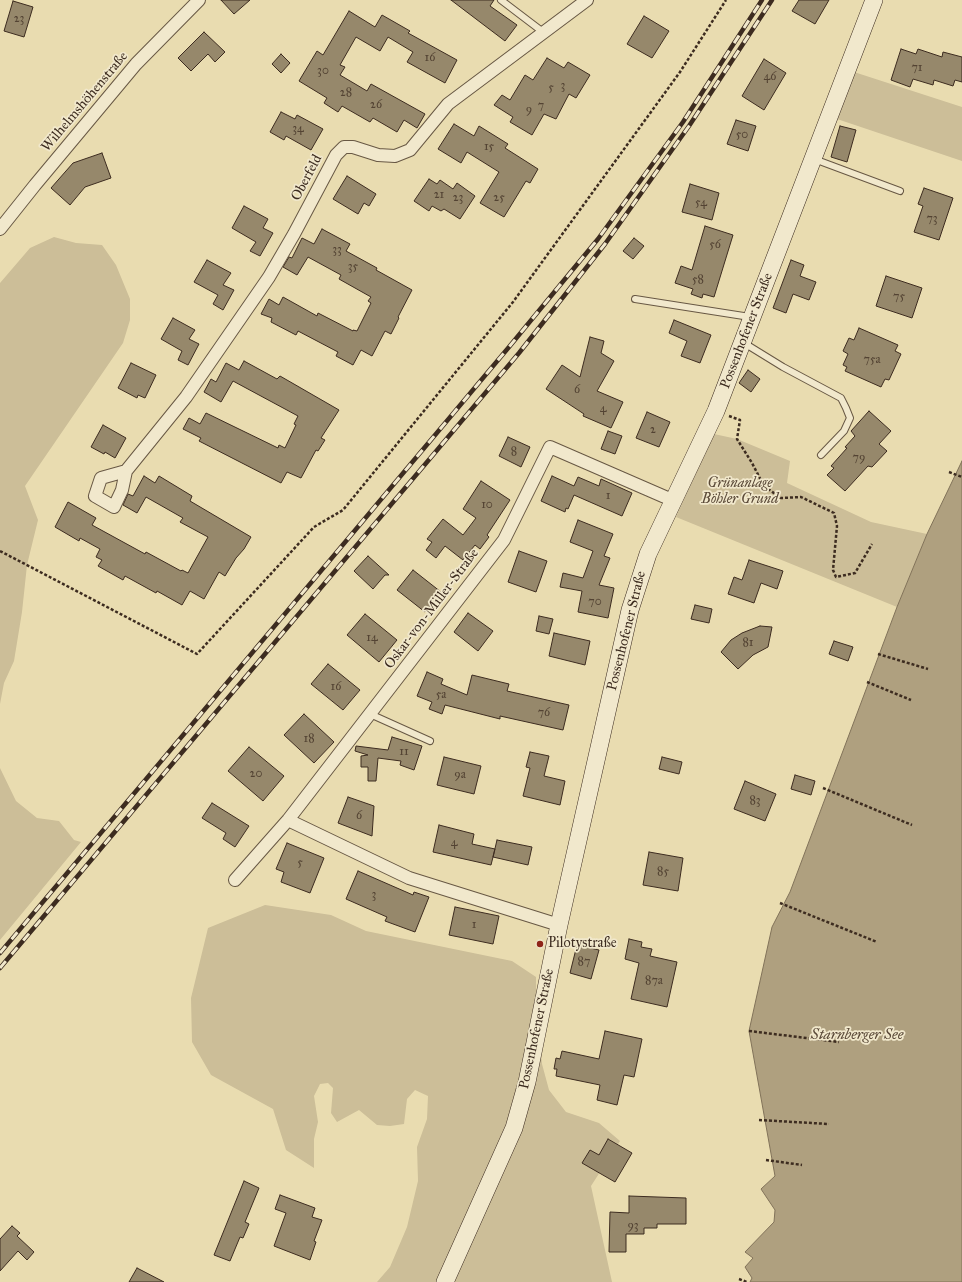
<!DOCTYPE html>
<html>
<head>
<meta charset="utf-8">
<style>
	body { margin:0 }
	canvas { display:block; background:#e9dcb0 }
</style>
</head>
<body>
<canvas width="962" height="1282"></canvas>
<script>
const ctx = document.querySelector('canvas').getContext('2d');
ctx.lineJoin = 'round';
function fillPath(path, color) { ctx.fillStyle = color; ctx.fill(path, 'evenodd'); }
const poly = rows => new Path2D(rows.map(r => 'M' + r).join(''));
function stroke(path, color, width, dash) { ctx.strokeStyle = color; ctx.lineWidth = width; ctx.lineCap = dash ? 'butt' : 'round'; ctx.setLineDash(dash || []); ctx.stroke(path); }
function write(font, color, halo, rows, align = 'center') {
  ctx.font = font + ' "IM FELL Great Primer",serif'; ctx.lineWidth = 3.5; ctx.setLineDash([]); ctx.textBaseline = 'middle'; ctx.strokeStyle = halo; ctx.fillStyle = color; for (const [text, x, y, turn = 0] of rows) {
    ctx.save(); ctx.translate(x, y); ctx.rotate((+turn || 0) * Math.PI / 180); ctx.textAlign = isNaN(turn) ? turn : align; if (halo) ctx.strokeText(text, 0, 0); ctx.fillText(text, 0, 0); ctx.restore();
  }
}
fillPath(poly([
	[854,72,962,107,962,161,837,119],
	[54,237,76,243,102,245,116,265,130,299,130,320,123,343,25,486,38,520,27,565,22,612,14,661,4,683,0,704,0,283,30,248],
	[714,434,737,439,790,461,787,483,871,522,927,534,897,607,676,517],
	[0,768,16,801,37,818,59,821,74,840,81,842,0,940],
	[265,905,331,915,366,931,512,961,536,977,536,1009,542,1064,549,1090,566,1112,599,1123,620,1141,591,1186,612,1282,377,1282,390,1267,407,1227,418,1181,417,1147,427,1119,428,1096,415,1090,407,1099,404,1124,390,1126,377,1125,359,1110,337,1122,331,1113,333,1088,328,1083,320,1084,314,1096,318,1122,314,1139,314,1168,286,1150,273,1109,211,1075,192,1042,191,998,208,928]
]), '#ccbe98');
const water = poly([
	[962,461,962,1282,750,1282,752,1278,745,1267,753,1258,745,1252,774,1222,775,1210,761,1189,775,1176,749,1031,772,927,790,892,897,607,927,534,962,461]
]);
fillPath(water, '#afa07f');
stroke(water, '#817259', 1);
const building = poly([
	[221,0,250,0,234,14,221,0],
	[451,0,494,0,490,6,517,25,505,41,451,0],
	[799,0,829,0,815,24,792,11,799,0],
	[13,1,33,7,24,37,4,31,13,1],
	[349,11,375,27,382,15,410,31,408,33,457,60,445,83,407,62,413,52,388,37,380,51,356,37,340,65,345,67,340,75,367,91,371,84,425,114,417,128,404,120,397,132,373,118,370,122,342,106,338,112,324,103,327,98,299,81,317,51,323,55,349,11],
	[644,16,669,31,652,58,627,44,644,16],
	[204,32,225,52,215,62,208,54,191,71,178,58,204,32],
	[901,49,916,54,918,49,942,57,943,52,962,57,962,82,955,80,953,86,934,80,933,85,913,79,910,87,891,80,901,49],
	[281,54,290,63,281,73,272,64,281,54],
	[547,58,564,68,568,62,590,75,576,98,569,94,556,119,544,114,532,135,510,122,513,117,494,105,502,95,510,100,525,75,533,80,547,58],
	[764,59,786,73,764,110,742,96,764,59],
	[281,112,295,119,297,115,323,129,311,150,286,136,284,140,270,132,281,112],
	[736,120,756,126,748,151,727,144,736,120],
	[454,124,474,136,479,126,508,144,505,148,538,169,530,183,526,181,504,217,480,203,499,172,467,152,461,163,438,149,454,124],
	[840,126,856,130,847,162,831,157,840,126],
	[102,153,111,178,85,187,70,205,51,188,73,163,102,153],
	[347,176,376,194,369,206,364,203,358,214,333,199,347,176],
	[429,179,437,184,440,180,453,189,457,183,475,196,460,219,444,209,441,211,432,206,429,211,414,201,429,179],
	[690,184,719,193,712,220,682,212,690,184],
	[924,188,953,198,939,240,914,232,923,206,918,204,924,188],
	[244,206,268,219,263,228,273,233,260,256,250,251,256,242,232,228,244,206],
	[705,226,733,235,714,297,703,294,702,298,691,294,693,289,675,283,681,266,692,270,705,226],
	[322,229,350,244,346,251,377,268,376,270,412,290,398,317,399,318,391,334,385,331,372,356,361,350,353,365,336,356,338,352,298,331,296,335,271,322,272,318,261,314,269,299,279,305,283,297,317,316,318,313,353,331,353,330,357,331,371,303,368,301,371,297,339,279,341,275,308,257,297,275,283,267,289,257,292,258,302,238,314,244,322,229],
	[634,238,644,246,633,259,623,251,634,238],
	[207,260,231,273,223,285,234,290,223,310,213,304,218,295,194,282,207,260],
	[791,260,804,265,800,276,816,282,809,300,793,294,786,313,773,308,791,260],
	[886,276,922,288,912,318,876,306,886,276],
	[173,318,195,330,189,339,199,344,188,365,178,360,182,351,161,339,173,318],
	[674,320,711,335,700,363,681,356,687,341,669,333,674,320],
	[859,328,898,345,895,351,901,354,889,380,885,379,881,387,845,371,847,367,843,365,848,354,843,351,849,338,854,340,859,328],
	[590,337,604,341,601,353,614,361,597,391,623,402,611,428,583,416,584,414,546,389,562,365,580,377,590,337],
	[244,361,277,379,280,376,339,410,321,438,325,440,318,451,316,450,301,478,287,472,281,483,199,441,201,438,183,429,189,418,200,424,206,413,278,448,279,445,285,448,296,425,294,424,298,416,233,381,221,402,204,392,211,379,216,382,226,363,239,370,244,361],
	[131,363,156,375,145,398,138,395,137,398,118,388,131,363],
	[748,370,760,379,751,392,739,383,748,370],
	[869,411,891,431,879,444,887,451,872,467,868,466,845,491,827,475,834,468,831,466,847,448,845,447,855,436,851,431,869,411],
	[647,412,670,422,659,447,636,438,647,412],
	[103,425,126,438,115,458,105,452,104,454,91,447,103,425],
	[608,431,622,436,615,454,601,449,608,431],
	[508,437,530,447,521,467,499,456,508,437],
	[144,476,155,483,159,476,192,496,190,501,251,537,244,549,236,558,225,576,219,572,204,599,190,591,182,605,157,591,156,593,125,576,123,580,98,566,102,560,96,557,100,549,80,538,79,541,55,527,68,502,96,518,92,525,145,554,146,552,181,571,182,570,188,573,208,537,180,522,183,518,146,497,137,513,123,505,128,494,133,496,144,476],
	[552,476,574,486,578,477,599,486,601,479,632,493,622,516,574,495,568,509,566,508,565,512,541,501,552,476],
	[481,481,510,500,487,535,489,537,480,549,475,545,463,560,445,546,436,558,426,550,432,542,427,539,443,519,463,535,476,518,463,509,481,481],
	[578,520,613,534,604,556,610,558,599,585,614,588,608,618,578,612,582,591,560,587,563,573,583,578,593,551,570,542,578,520],
	[519,551,547,561,536,592,508,582,519,551],
	[368,556,389,575,385,575,373,589,354,571,368,556],
	[749,560,783,571,777,589,761,583,754,603,728,594,734,577,742,580,749,560],
	[413,570,441,592,425,612,397,590,413,570],
	[695,605,712,609,709,623,691,619,695,605],
	[468,613,493,631,478,651,454,632,468,613],
	[365,614,397,640,379,662,347,635,365,614],
	[539,616,553,619,549,634,536,631,539,616],
	[760,626,772,627,768,647,753,655,738,669,721,652,731,640,742,633,760,626],
	[554,633,590,641,585,665,549,656,554,633],
	[834,641,853,647,848,661,829,654,834,641],
	[328,664,360,690,343,710,311,684,328,664],
	[427,672,443,679,441,684,467,695,472,675,509,684,507,691,569,705,563,730,500,716,500,719,445,705,442,714,429,709,432,702,417,696,427,672],
	[304,714,334,742,314,763,284,735,304,714],
	[392,737,422,746,414,770,400,765,401,761,378,758,376,781,368,781,368,767,361,767,361,756,368,755,355,751,356,746,388,750,392,737],
	[249,747,284,776,263,801,228,771,249,747],
	[530,752,549,756,544,776,565,781,560,805,523,796,530,768,526,767,530,752],
	[444,757,481,766,474,794,437,785,444,757],
	[662,757,682,762,679,774,659,769,662,757],
	[795,775,815,781,811,795,791,789,795,775],
	[745,781,776,794,765,821,734,809,745,781],
	[348,797,374,806,372,836,338,823,348,797],
	[212,803,249,826,235,847,223,839,226,833,202,818,212,803],
	[439,825,474,834,472,844,495,849,491,865,433,852,439,825],
	[497,840,532,847,528,865,493,857,497,840],
	[287,843,324,858,310,893,281,882,284,872,276,869,287,843],
	[649,852,683,858,678,891,643,885,649,852],
	[358,871,413,895,414,892,429,897,415,932,385,921,387,917,346,899,358,871],
	[455,907,499,916,493,944,449,935,455,907],
	[629,939,642,942,641,947,652,949,650,956,677,962,667,1007,631,999,639,963,625,959,629,939],
	[577,945,599,950,591,979,570,973,577,945],
	[605,1031,642,1039,634,1077,624,1075,617,1105,597,1100,600,1085,556,1076,557,1069,554,1069,556,1058,560,1059,562,1051,599,1059,605,1031],
	[608,1139,632,1153,615,1182,582,1163,590,1150,599,1155,608,1139],
	[244,1181,259,1188,245,1222,249,1224,243,1238,240,1237,230,1261,214,1255,244,1181],
	[280,1195,315,1208,312,1217,322,1220,314,1241,316,1242,310,1260,274,1246,286,1213,275,1209,280,1195],
	[629,1196,686,1198,686,1224,657,1224,657,1228,644,1228,644,1234,626,1234,626,1252,609,1252,610,1212,629,1213,629,1196],
	[12,1226,20,1233,17,1236,34,1252,27,1260,18,1251,0,1271,0,1239,12,1226],
	[137,1268,164,1282,129,1282,137,1268]
]);
fillPath(building, '#96886b');
stroke(building, '#3d2c20', 1);
const service = poly([
	[501,0,543,32],
	[814,159,900,191],
	[635,299,750,317],
	[744,343,783,367,841,398,846,408,850,418,844,431,821,455],
	[370,714,430,741]
]);
const minor = poly([
	[0,229,35,185,136,64,199,0],
	[126,471,101,478,95,496,114,507,122,490,126,471,186,397,269,277,294,234,336,155,344,147,353,147,378,155,395,156,410,150,448,104,587,0],
	[288,820,409,878,559,925],
	[235,880,288,820,504,540,550,447,672,500]
]);
const secondary = poly([
	[445,1282,514,1128,527,1082,559,925,630,610,648,554,716,411,874,0]
]);
stroke(service, '#685844', 8);
stroke(minor, '#685844', 14);
stroke(secondary, '#3d2c20', 18);
stroke(poly([
	[729,416,740,420,737,439,752,463,764,486,781,498,801,497,834,513,837,526,833,570,836,577,855,573,872,544],
	[949,472,962,477],
	[0,551,197,654,314,527,343,510,513,302,680,72,726,0],
	[878,654,928,669],
	[867,682,911,700],
	[823,788,912,825],
	[780,903,877,942],
	[749,1031,839,1042],
	[759,1120,829,1124],
	[766,1160,802,1165],
	[739,1279,747,1282]
]), '#3d2c20', 2.5, [3, 2]);
stroke(service, '#f1e8cc', 6);
stroke(minor, '#f1e8cc', 12);
stroke(secondary, '#f1e8cc', 17);
const rail = poly([
	[0,953,509,347,598,239,683,122,762,0],
	[0,968,519,353,605,244,689,126,772,0]
]);
stroke(rail, '#3d2c20', 4.5);
stroke(rail, '#f1e8cc', 3, [9]);
for (const [x, y, r, color] of [
	[540,944,4,"#8f2418"]
]) { const dot = new Path2D(); dot.arc(x, y, r, 0, 2 * Math.PI); ctx.fillStyle = color; ctx.fill(dot); stroke(dot, '#f1e8cc', 1.5); }
write('12px', '#534333', null, [
	["23",19,19],
	["16",430,58],
	["71",917,68],
	["30",323,71],
	["46",770,77],
	["3",563,86],
	["5",551,88],
	["28",346,93],
	["26",376,105],
	["7",541,106],
	["9",529,110],
	["34",298,129],
	["50",742,135],
	["15",489,147],
	["21",439,195],
	["23",458,198],
	["25",499,198],
	["54",701,203],
	["73",932,219],
	["56",715,245],
	["33",337,250],
	["35",353,267],
	["58",698,280],
	["75",899,297],
	["75a",872,360],
	["6",577,390],
	["4",603,409],
	["2",653,430],
	["8",514,452],
	["79",859,458],
	["1",608,496],
	["10",487,505],
	["70",595,602],
	["14",372,638],
	["81",748,643],
	["16",336,687],
	["5a",441,695],
	["76",544,713],
	["18",309,739],
	["11",404,752],
	["20",256,774],
	["9a",460,775],
	["83",755,801],
	["6",359,816],
	["4",454,843],
	["5",300,863],
	["85",663,872],
	["3",374,895],
	["1",474,925],
	["87",584,962],
	["87a",654,981],
	["93",633,1226]
]);
write('14px', '#3d2c20', '#f1e8cc', [
	["Wilhelmshöhenstraße",85,102,-50],
	["Oberfeld",307,178,-62],
	["Possenhofener Straße",747,331,-69],
	["Oskar-von-Miller-Straße",432,609,-53],
	["Possenhofener Straße",627,631,-76],
	["Possenhofener Straße",537,1029,-78]
]);
write('italic 14px', '#5a4938', '#f1e8cc', [
	["Grünanlage",740,484],
	["Böhler Grund",740,500]
]);
write('14px', '#3d2c20', '#f1e8cc', [
	["Pilotystraße",548,944]
], 'left');
write('italic 15px', '#5a4938', '#f1e8cc', [
	["Starnberger See",857,1035]
]);
</script>
</body>
</html>
